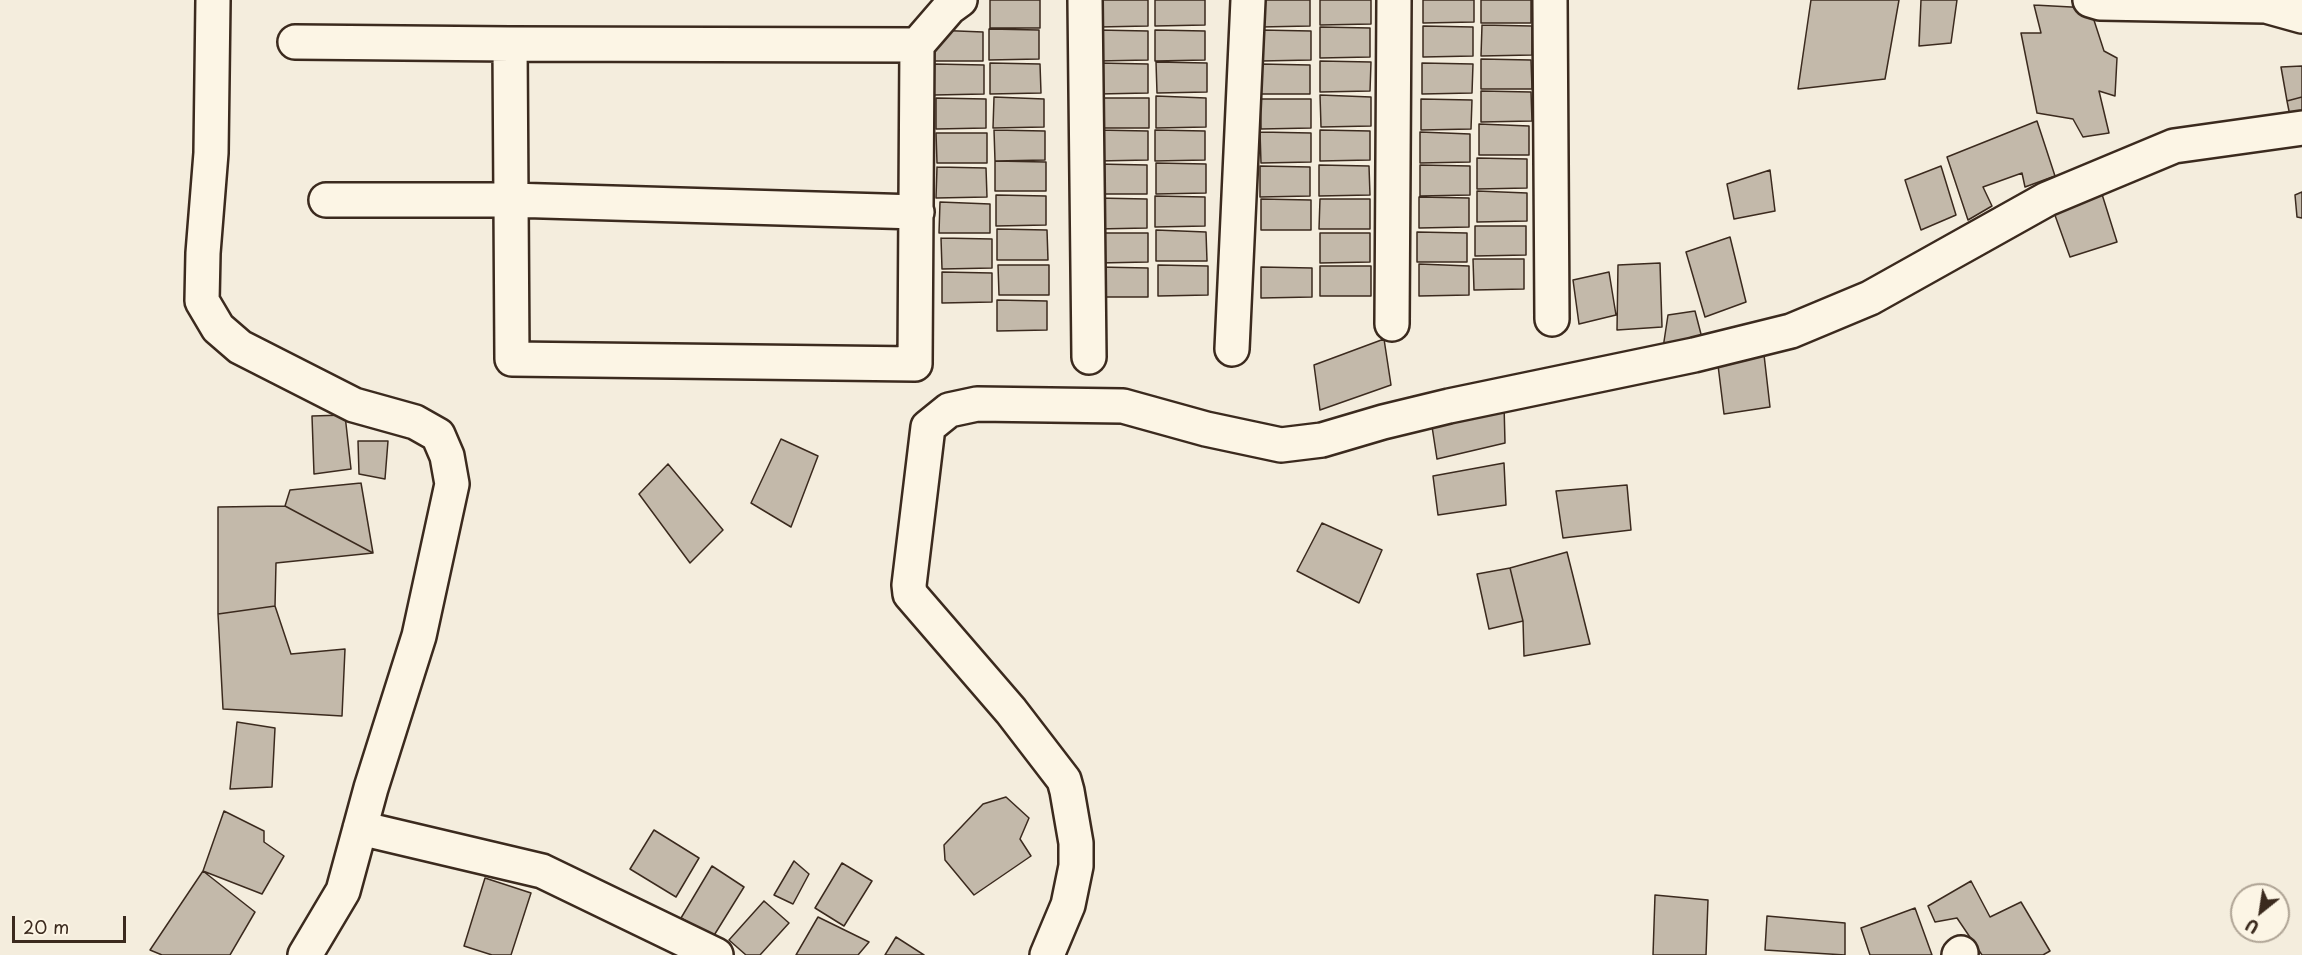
<!DOCTYPE html>
<html>
<head>
<meta charset="utf-8">
<style>
	body { margin:0 }
	#map { position:relative; width:2302px; height:955px; overflow:hidden; background:#f4eddd; font-family:"Playpen Sans",sans-serif }
	canvas { display:block }
	.north { position:absolute; left:2230px; top:883px; width:60px; height:60px; box-sizing:border-box; background:#fcf5e5; border:2px solid #afa495; border-radius:50%; rotate:210deg; font-size:16px; font-weight:700; line-height:24px; text-align:center; color:#3b2a1e }
	.north::after { content:''; display:block; margin:auto; width:21px; height:27px; background:#3b2a1e; clip-path:polygon(50% 0,100% 100%,50% 72%,0 100%) }
	.scale { position:absolute; left:12px; top:916px; width:114px; height:27px; box-sizing:border-box; border:3px solid #3b2a1e; border-top:0; padding-left:8px; font-size:18px; line-height:21px; white-space:nowrap; color:#3b2a1e; -webkit-text-stroke:4px #fcf5e5; paint-order:stroke }
</style>
</head>
<body>
<div id="map">
<canvas width="2302" height="955"></canvas>
<div class="north">U</div>
<div class="scale">20 m</div>
</div>
<script>
const ctx = document.querySelector('canvas').getContext('2d');
ctx.lineJoin = 'round';
function fillPath(path, color) { ctx.fillStyle = color; ctx.fill(path, 'evenodd'); }
const poly = rows => new Path2D(rows.map(r => 'M' + r).join(''));
function stroke(path, color, width, dash) { ctx.strokeStyle = color; ctx.lineWidth = width; ctx.lineCap = dash ? 'butt' : 'round'; ctx.setLineDash(dash || []); ctx.stroke(path); }
const building = poly([
	[990,0,1040,0,1040,28,990,28,990,0],
	[1097,0,1148,0,1148,26,1098,27,1097,0],
	[1155,0,1205,0,1205,25,1155,26,1155,0],
	[1259,0,1310,0,1310,26,1260,27,1259,0],
	[1320,0,1371,0,1371,24,1320,25,1320,0],
	[1423,0,1474,0,1474,22,1423,23,1423,0],
	[1481,0,1531,0,1531,23,1481,23,1481,0],
	[1811,0,1899,0,1885,79,1798,89,1811,0],
	[1921,0,1957,0,1951,43,1919,46,1921,0],
	[2034,5,2090,8,2104,51,2117,58,2115,96,2099,91,2109,133,2083,137,2073,119,2037,113,2021,33,2041,33,2034,5],
	[1482,25,1532,26,1532,55,1481,56,1482,25],
	[1423,26,1473,27,1473,56,1423,57,1423,26],
	[1320,27,1370,28,1370,57,1320,58,1320,27],
	[989,29,1039,30,1039,59,989,60,989,29],
	[933,30,983,32,983,61,932,61,933,30],
	[1098,30,1148,31,1148,60,1098,61,1098,30],
	[1155,30,1205,31,1205,60,1155,61,1155,30],
	[1261,30,1311,31,1311,60,1261,61,1261,30],
	[1481,59,1531,60,1532,89,1481,89,1481,59],
	[1320,61,1371,62,1370,91,1320,92,1320,61],
	[1156,62,1207,63,1207,92,1157,93,1156,62],
	[990,63,1040,64,1041,93,990,94,990,63],
	[1098,63,1148,64,1148,93,1098,94,1098,63],
	[1422,63,1473,64,1472,93,1422,94,1422,63],
	[934,64,984,65,984,94,934,95,934,64],
	[1260,64,1310,65,1310,94,1260,94,1260,64],
	[2302,66,2302,97,2287,101,2281,67,2302,66],
	[1481,91,1531,92,1532,121,1481,122,1481,91],
	[1320,95,1371,97,1371,126,1321,127,1320,95],
	[1156,96,1206,98,1206,127,1156,128,1156,96],
	[994,97,1044,99,1044,127,993,128,994,97],
	[2302,97,2302,120,2291,121,2287,101,2302,97],
	[936,98,986,99,986,128,936,129,936,98],
	[1099,98,1149,98,1149,128,1099,128,1099,98],
	[1260,99,1311,99,1311,128,1261,129,1260,99],
	[1421,99,1472,100,1471,129,1421,130,1421,99],
	[2037,121,2055,176,2025,187,2022,173,1983,187,1992,206,1968,220,1947,157,2037,121],
	[1479,124,1529,126,1529,155,1479,155,1479,124],
	[994,130,1045,131,1045,160,995,161,994,130],
	[1097,130,1148,131,1148,160,1098,161,1097,130],
	[1155,130,1205,131,1205,160,1155,161,1155,130],
	[1320,130,1370,131,1370,160,1320,161,1320,130],
	[1260,132,1311,133,1311,162,1261,163,1260,132],
	[1420,132,1470,134,1470,162,1420,163,1420,132],
	[936,133,987,133,987,163,937,163,936,133],
	[1477,158,1527,159,1527,188,1477,189,1477,158],
	[995,161,1046,162,1046,191,995,191,995,161],
	[1156,163,1206,164,1206,193,1156,194,1156,163],
	[1097,164,1147,165,1147,194,1097,194,1097,164],
	[1319,165,1369,166,1370,195,1319,196,1319,165],
	[1420,165,1470,166,1470,195,1420,196,1420,165],
	[1260,166,1310,167,1310,196,1260,197,1260,166],
	[1941,166,1956,215,1921,230,1905,180,1941,166],
	[937,167,986,168,987,197,936,198,937,167],
	[1770,170,1775,211,1734,219,1727,184,1770,170],
	[1477,191,1527,193,1527,221,1477,222,1477,191],
	[2101,191,2117,242,2070,257,2052,207,2101,191],
	[2302,192,2302,218,2297,217,2295,195,2302,192],
	[996,195,1046,196,1046,225,996,226,996,195],
	[1155,196,1205,197,1205,226,1155,227,1155,196],
	[1419,197,1469,198,1469,227,1419,228,1419,197],
	[1097,198,1147,199,1147,228,1097,229,1097,198],
	[1261,199,1311,200,1311,230,1261,230,1261,199],
	[1320,199,1370,199,1370,229,1319,229,1320,199],
	[940,202,990,204,990,233,939,233,940,202],
	[1475,226,1526,226,1526,255,1475,256,1475,226],
	[997,229,1047,230,1048,260,997,260,997,229],
	[1156,230,1206,232,1207,261,1156,261,1156,230],
	[1417,232,1467,233,1467,262,1417,262,1417,232],
	[1098,233,1148,233,1148,262,1098,263,1098,233],
	[1320,233,1370,233,1370,262,1320,263,1320,233],
	[1730,237,1746,302,1705,317,1686,252,1730,237],
	[941,238,992,239,992,268,942,269,941,238],
	[1473,259,1524,259,1524,289,1474,290,1473,259],
	[1660,263,1662,327,1617,330,1618,265,1660,263],
	[1419,264,1469,266,1469,295,1419,296,1419,264],
	[998,265,1049,265,1049,295,999,295,998,265],
	[1158,265,1208,266,1208,295,1158,296,1158,265],
	[1320,266,1371,266,1371,296,1320,296,1320,266],
	[1098,267,1148,268,1148,297,1098,297,1098,267],
	[1261,267,1312,268,1312,297,1261,298,1261,267],
	[942,272,992,273,992,302,942,303,942,272],
	[1609,272,1616,315,1579,324,1573,280,1609,272],
	[997,300,1047,301,1047,330,997,331,997,300],
	[1695,311,1702,338,1663,348,1668,315,1695,311],
	[1384,339,1391,385,1320,410,1314,365,1384,339],
	[1763,346,1770,407,1724,414,1717,357,1763,346],
	[1504,404,1505,443,1437,459,1431,420,1504,404],
	[345,415,351,469,314,474,312,416,345,415],
	[781,439,818,456,791,527,751,503,781,439],
	[358,441,388,441,385,479,359,474,358,441],
	[1504,463,1506,505,1438,515,1433,476,1504,463],
	[668,464,723,530,690,563,639,494,668,464],
	[361,483,373,553,285,506,290,490,361,483],
	[1627,485,1631,530,1563,538,1556,491,1627,485],
	[285,506,373,553,276,563,275,606,218,614,218,507,285,506],
	[1322,523,1382,550,1359,603,1297,571,1322,523],
	[1567,552,1590,644,1524,656,1523,621,1510,568,1567,552],
	[1510,568,1523,621,1489,629,1477,574,1510,568],
	[275,606,291,654,345,649,342,716,223,709,218,614,275,606],
	[237,722,275,728,272,787,230,789,237,722],
	[1006,797,1029,818,1020,839,1031,856,974,895,945,860,944,845,983,804,1006,797],
	[224,811,264,831,264,842,284,856,262,894,203,871,224,811],
	[654,830,699,858,676,897,630,869,654,830],
	[794,861,809,874,793,904,774,895,794,861],
	[842,863,872,881,844,926,815,908,842,863],
	[712,866,744,887,713,937,681,918,712,866],
	[203,871,255,912,230,955,162,955,150,950,203,871],
	[485,878,531,893,511,955,492,955,464,946,485,878],
	[1971,881,1990,917,2021,902,2050,951,2043,955,1982,955,1957,918,1935,922,1928,906,1971,881],
	[1655,895,1708,900,1706,955,1653,955,1655,895],
	[764,901,789,923,760,955,746,955,729,940,764,901],
	[1915,908,1932,955,1870,955,1861,928,1915,908],
	[1767,916,1845,923,1845,955,1765,950,1767,916],
	[818,917,869,942,858,955,796,955,818,917],
	[896,937,924,955,885,955,896,937]
]);
fillPath(building, '#c3b9aa');
stroke(building, '#3b2a1e', 1.5);
const minor = poly([
	[213,0,211,153,203,253,202,301,218,328,240,347,354,405,415,422,438,435,447,456,452,484,419,636,371,788,343,891,305,955],
	[1085,0,1089,357],
	[1550,0,1552,319],
	[295,42,510,44,917,45],
	[510,44,512,359,915,364,917,45,949,8,960,0],
	[326,200,510,200,917,212],
	[1392,324,1394,0],
	[1232,349,1248,0],
	[360,828,542,871,716,955],
	[1047,955,1068,905,1076,866,1076,843,1067,791,1064,780,1011,711,910,594,909,585,928,427,949,410,977,404,1123,406,1206,429,1281,445,1322,440,1383,422,1449,406,1694,355,1791,331,1870,298,2047,199,2174,146,2302,128],
	[1959,955,1961,953]
]);
const tertiary = poly([
	[2090,0,2100,3,2266,6,2302,16]
]);
stroke(minor, '#3b2a1e', 38);
stroke(tertiary, '#3b2a1e', 38);
stroke(minor, '#fcf5e5', 33);
stroke(tertiary, '#fcf5e5', 33);
</script>
</body>
</html>
